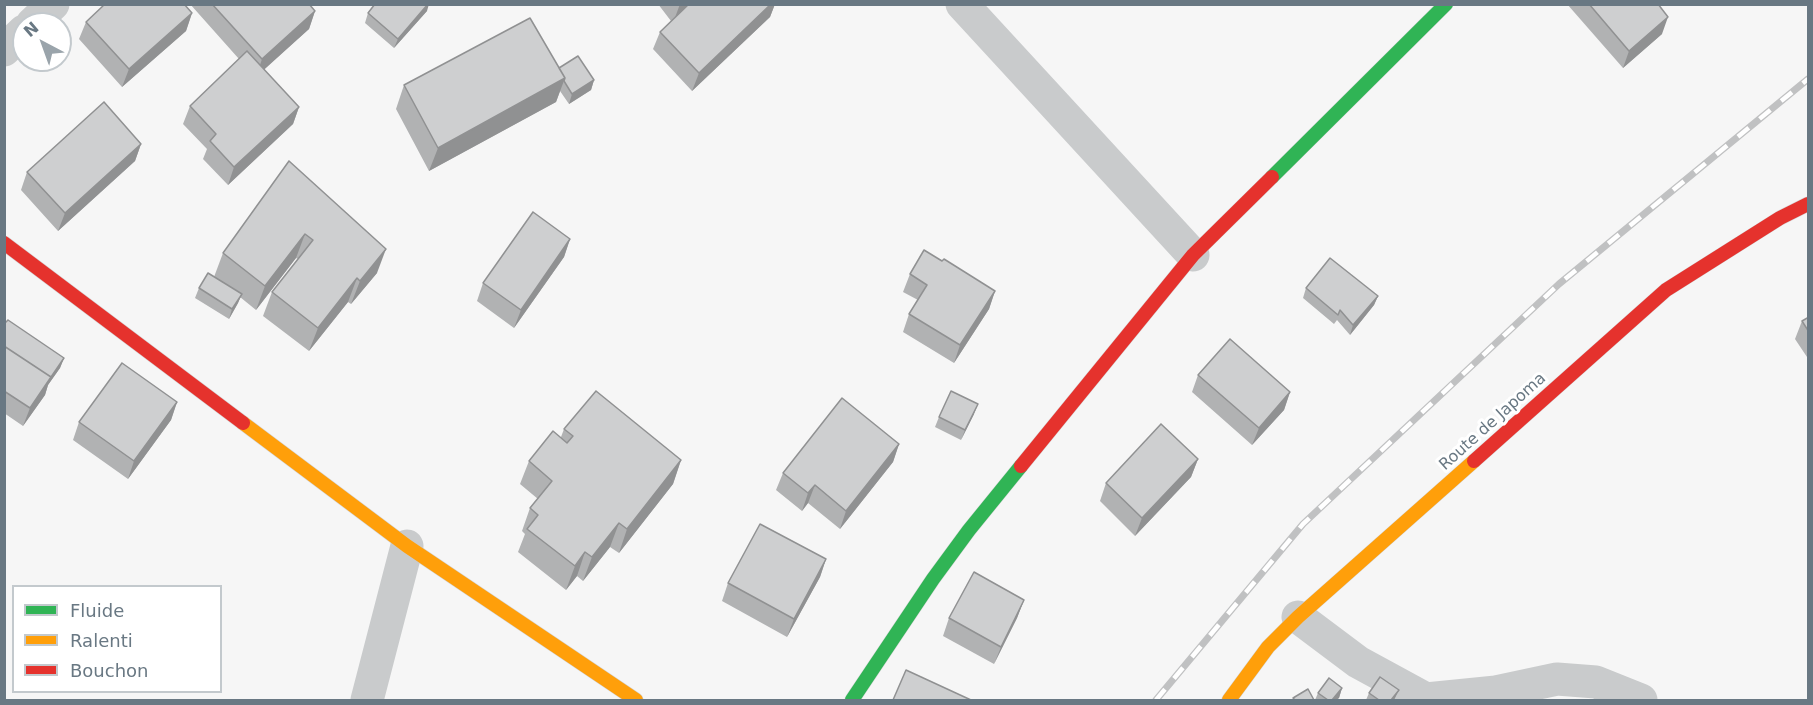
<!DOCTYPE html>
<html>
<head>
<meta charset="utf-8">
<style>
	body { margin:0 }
	#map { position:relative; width:1813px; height:705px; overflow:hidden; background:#f6f6f6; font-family:"DejaVu Sans",sans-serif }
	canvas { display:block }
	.frame { position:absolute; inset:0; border:6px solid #697883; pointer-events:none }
	.legend { position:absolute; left:12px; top:585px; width:210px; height:108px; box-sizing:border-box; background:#fff; border:2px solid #c3c9cd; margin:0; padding:8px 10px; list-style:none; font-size:18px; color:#697883 }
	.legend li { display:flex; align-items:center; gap:12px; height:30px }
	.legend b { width:30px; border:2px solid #c3c9cd }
	.north { position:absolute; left:12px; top:12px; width:60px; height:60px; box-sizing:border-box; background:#fff; border:2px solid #c3c9cd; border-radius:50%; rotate:319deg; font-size:16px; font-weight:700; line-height:24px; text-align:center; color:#697883 }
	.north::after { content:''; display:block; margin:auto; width:21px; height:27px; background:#9aa4ab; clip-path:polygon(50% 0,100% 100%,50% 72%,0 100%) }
</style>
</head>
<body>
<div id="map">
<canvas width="1813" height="705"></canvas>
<div class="frame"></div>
<ul class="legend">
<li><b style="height:8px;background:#30b455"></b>Fluide</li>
<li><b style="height:8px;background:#ff9f0a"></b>Ralenti</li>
<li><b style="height:8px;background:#e5322d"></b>Bouchon</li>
</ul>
<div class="north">N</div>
</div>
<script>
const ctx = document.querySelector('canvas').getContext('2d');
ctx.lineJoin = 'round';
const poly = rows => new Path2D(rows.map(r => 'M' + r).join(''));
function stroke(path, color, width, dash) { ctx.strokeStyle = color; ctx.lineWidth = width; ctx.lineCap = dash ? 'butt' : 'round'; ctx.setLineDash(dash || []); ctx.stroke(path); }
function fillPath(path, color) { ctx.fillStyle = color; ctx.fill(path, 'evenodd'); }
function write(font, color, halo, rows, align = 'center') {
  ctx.font = font + ' "DejaVu Sans",sans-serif'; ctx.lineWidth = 6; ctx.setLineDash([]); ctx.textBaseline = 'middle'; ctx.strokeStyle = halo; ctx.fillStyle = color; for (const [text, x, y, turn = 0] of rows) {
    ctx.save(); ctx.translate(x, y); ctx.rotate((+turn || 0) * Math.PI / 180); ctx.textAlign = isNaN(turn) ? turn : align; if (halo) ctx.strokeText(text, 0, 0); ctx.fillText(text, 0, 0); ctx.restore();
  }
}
const fast = poly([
	[1272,177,1446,4],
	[852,700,933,579,969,530,1021,466]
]);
const slow = poly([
	[243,423,407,546,636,700],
	[1229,700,1268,647,1298,617,1474,461]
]);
const jam = poly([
	[4,243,243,423],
	[1474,461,1666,290,1780,218,1808,204],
	[1021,466,1193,255,1272,177]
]);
stroke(fast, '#d2d3d4', 15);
stroke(slow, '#d2d3d4', 15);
stroke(jam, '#d2d3d4', 15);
stroke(poly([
	[962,4,1193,255],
	[32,24,53,4],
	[4,50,24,31],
	[1298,617,1358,662,1426,699,1496,692,1557,679,1596,682,1641,700],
	[367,700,407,546]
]), '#c9cbcc', 33);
stroke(fast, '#30b455', 14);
stroke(slow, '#ff9f0a', 14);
stroke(jam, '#e5322d', 14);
const rail = poly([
	[1156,700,1303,524,1559,284,1808,79]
]);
stroke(rail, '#c0c1c2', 7);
stroke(rail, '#fff', 4.5, [14]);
fillPath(poly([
	[190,4,309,4,315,11,309,29,264,69,299,107,293,124,228,185,203,159,207,149,183,124,190,106,239,59],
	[658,4,775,4,770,17,692,91,653,49,660,32,671,21],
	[1567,4,1658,4,1662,34,1623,68],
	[427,11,394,48,365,23,368,13],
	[192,13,186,31,122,87,79,39,86,22],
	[559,68,594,80,591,90,569,104,560,91,556,102,429,171,396,109,404,85],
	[141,144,135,161,58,231,21,190,27,172],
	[289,161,377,273,351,304,348,302,309,351,263,316,272,292,298,259,296,258,256,310,240,297,238,303,229,319,195,298,199,288,214,277,223,253],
	[570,239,564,257,514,328,477,301,483,283],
	[942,261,995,291,989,309,954,363,903,332,909,314,918,300,903,292,910,274],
	[1306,288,1378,296,1374,305,1350,335,1337,320,1334,324,1303,298],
	[1809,317,1809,360,1795,339,1802,321],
	[4,324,64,358,60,368,48,385,45,395,23,426,4,413],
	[1198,375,1290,392,1284,410,1252,445,1192,392],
	[177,402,171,420,128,479,73,440,79,422],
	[974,414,961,440,935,427,939,417],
	[564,429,681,460,673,484,619,553,610,547,583,581,577,576,566,590,518,552,525,534,522,531,530,508,538,499,520,484,529,461,561,437],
	[899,444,893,462,840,529,808,503,802,511,776,490,783,473],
	[1198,459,1191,477,1135,536,1100,501,1106,483],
	[826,559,820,577,787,637,722,601,728,583],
	[1024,600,1017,618,994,664,943,636,949,618],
	[1342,688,1339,698,1336,700,1315,700,1318,693],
	[1369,693,1395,699,1394,700,1366,700]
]), '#b1b2b3');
fillPath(poly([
	[428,4,429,4,427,11,394,48,398,39],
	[680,4,696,4,673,23],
	[771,4,775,4,770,17,692,91,699,73],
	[315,11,309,29,256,77,262,59],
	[192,13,186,31,122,87,129,69],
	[1668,17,1662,34,1623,68,1629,51],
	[565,78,556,102,429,171,438,148],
	[594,80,591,90,569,104,572,94],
	[299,107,293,124,228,185,234,167],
	[141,144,135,161,58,231,65,213],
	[305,234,296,258,256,310,265,286],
	[570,239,564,257,514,328,521,310],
	[386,249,377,273,351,304,360,281],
	[357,278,348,302,309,351,318,328],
	[995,291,989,309,954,363,960,345],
	[242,294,238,303,229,319,232,309],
	[1378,296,1374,305,1350,335,1353,325],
	[64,358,60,368,48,385,45,395,23,426,30,408],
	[1290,392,1284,410,1252,445,1259,428],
	[177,402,171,420,128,479,134,461],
	[978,404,974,414,961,440,965,430],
	[899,444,893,462,840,529,846,511],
	[1198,459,1191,477,1135,536,1142,518],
	[681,460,673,484,619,553,627,529],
	[815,485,808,503,802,511,808,493],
	[619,523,610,547,583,581,592,557],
	[585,552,577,576,566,590,575,566],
	[826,559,820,577,787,637,794,619],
	[1024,600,1017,618,994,664,1001,647],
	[1342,688,1339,698,1336,700,1332,700],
	[1399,690,1394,700,1391,700]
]), '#909192');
const building = poly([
	[105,4,184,4,192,13,129,69,86,22,105,4],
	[212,4,309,4,315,11,262,59,212,4],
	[375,4,428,4,398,39,368,13,375,4],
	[689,4,771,4,699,73,660,32,689,4],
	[1589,4,1658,4,1668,17,1629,51,1589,4],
	[530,18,565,78,438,148,404,85,530,18],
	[247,51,299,107,234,167,210,141,216,134,190,106,247,51],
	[578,56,594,80,572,94,564,81,565,78,559,68,578,56],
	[104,102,141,144,65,213,27,172,104,102],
	[289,161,386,249,360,281,357,278,318,328,272,292,313,240,305,234,265,286,223,253,289,161],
	[533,212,570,239,521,310,483,283,533,212],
	[924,250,942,261,944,259,995,291,960,345,909,314,927,285,910,274,924,250],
	[1330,258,1378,296,1353,325,1340,310,1338,315,1306,288,1330,258],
	[208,273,242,294,232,309,199,288,208,273],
	[1809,317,1809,332,1802,321,1809,317],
	[8,320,64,358,51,377,4,346,4,324,8,320],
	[1230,339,1290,392,1259,428,1198,375,1230,339],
	[4,346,51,377,30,408,4,391,4,346],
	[122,363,177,402,134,461,79,422,122,363],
	[596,391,681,460,627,529,619,523,592,557,585,552,575,566,527,529,538,515,530,508,552,481,529,461,553,431,567,443,573,436,564,429,596,391],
	[951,391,978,404,965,430,939,417,951,391],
	[842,398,899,444,846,511,815,485,808,493,783,473,842,398],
	[1161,424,1198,459,1142,518,1106,483,1161,424],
	[760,524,826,559,794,619,728,583,760,524],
	[974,572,1024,600,1001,647,949,618,974,572],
	[906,670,971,700,893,700,906,670],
	[1380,677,1399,690,1391,700,1379,700,1369,693,1380,677],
	[1329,678,1342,688,1332,700,1328,700,1318,693,1329,678],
	[1308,689,1314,700,1295,700,1293,698,1308,689]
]);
fillPath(building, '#cecfd0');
stroke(building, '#909192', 1.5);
write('16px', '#697883', '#fff', [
	["Route de Japoma",1493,422,-42]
]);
</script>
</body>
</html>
